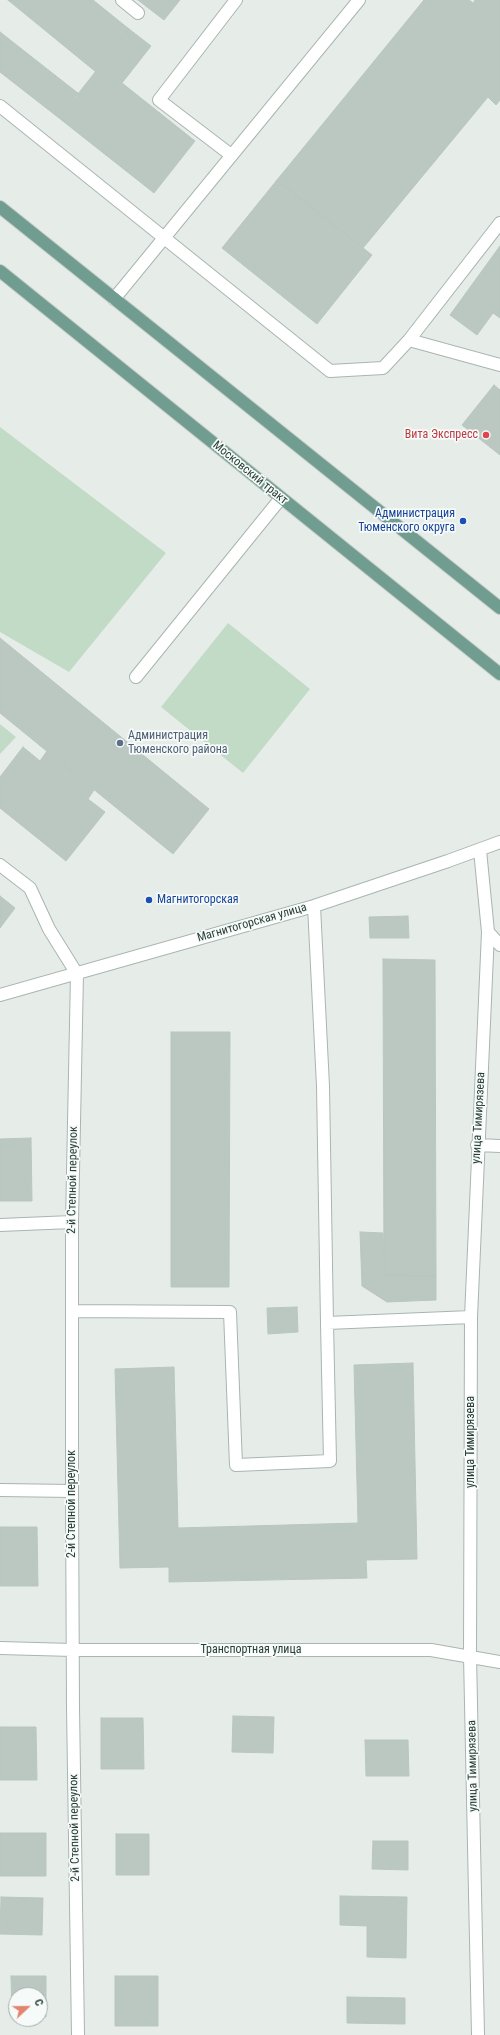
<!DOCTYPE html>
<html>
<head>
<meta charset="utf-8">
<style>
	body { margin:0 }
	#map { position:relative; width:500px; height:2035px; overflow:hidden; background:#e6ede9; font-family:"Roboto Condensed",sans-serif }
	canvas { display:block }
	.north { position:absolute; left:8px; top:1987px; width:40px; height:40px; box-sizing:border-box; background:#f6faf8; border:1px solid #a3aeaa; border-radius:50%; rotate:68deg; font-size:11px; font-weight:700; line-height:16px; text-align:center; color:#273d36 }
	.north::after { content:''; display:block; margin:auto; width:14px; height:18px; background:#e2846f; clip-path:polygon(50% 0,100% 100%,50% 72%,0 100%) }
</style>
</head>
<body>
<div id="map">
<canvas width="500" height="2035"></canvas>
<div class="north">С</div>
</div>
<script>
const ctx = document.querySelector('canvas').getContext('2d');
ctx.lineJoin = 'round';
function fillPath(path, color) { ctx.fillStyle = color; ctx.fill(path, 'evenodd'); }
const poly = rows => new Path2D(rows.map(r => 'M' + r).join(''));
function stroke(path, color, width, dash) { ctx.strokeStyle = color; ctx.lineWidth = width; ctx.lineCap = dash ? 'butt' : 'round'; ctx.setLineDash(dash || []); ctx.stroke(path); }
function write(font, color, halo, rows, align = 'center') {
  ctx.font = font + ' "Roboto Condensed",sans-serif'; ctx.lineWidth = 3.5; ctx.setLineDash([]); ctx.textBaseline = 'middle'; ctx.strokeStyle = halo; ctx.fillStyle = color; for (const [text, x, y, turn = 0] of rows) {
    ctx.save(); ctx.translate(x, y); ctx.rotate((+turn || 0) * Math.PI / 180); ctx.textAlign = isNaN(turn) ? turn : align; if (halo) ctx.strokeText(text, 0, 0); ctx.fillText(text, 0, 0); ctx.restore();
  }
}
fillPath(poly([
	[0,427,166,553,69,672,0,632],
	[228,623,310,689,243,773,161,707],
	[0,724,16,737,0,754]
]), '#c2dbc7');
const building = poly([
	[8,0,93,0,129,29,96,72,8,0],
	[138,0,180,0,164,20,138,0],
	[424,0,469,0,473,3,475,0,500,0,500,100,496,105,488,97,363,248,277,180,424,0],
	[129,29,151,46,122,83,195,141,154,193,59,118,129,29],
	[0,32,79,94,59,118,0,72,0,32],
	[277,180,372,255,317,324,222,248,277,180],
	[500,246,500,318,493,313,477,335,450,315,500,246],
	[494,385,500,390,500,455,462,425,494,385],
	[0,638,209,809,173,854,0,713,0,638],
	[23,747,40,761,47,751,94,790,88,799,105,812,66,861,0,808,0,777,23,747],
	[0,896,15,908,0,928,0,896],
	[408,916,409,938,370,938,369,917,408,916],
	[383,959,435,960,436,1276,384,1275,383,959],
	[171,1032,230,1032,229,1287,171,1287,171,1032],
	[31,1138,32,1201,0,1201,0,1139,31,1138],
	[360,1232,383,1233,384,1275,436,1276,436,1300,387,1302,362,1286,360,1232],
	[297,1307,298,1332,268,1334,267,1308,297,1307],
	[413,1363,417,1559,366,1560,367,1578,169,1582,169,1567,120,1568,115,1369,174,1367,178,1528,358,1523,354,1365,413,1363],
	[0,1527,37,1527,38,1586,0,1586,0,1527],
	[233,1716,274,1717,273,1753,232,1752,233,1716],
	[101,1718,143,1718,144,1769,101,1769,101,1718],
	[0,1727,36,1727,37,1780,0,1780,0,1727],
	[365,1740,408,1740,409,1776,366,1776,365,1740],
	[0,1833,46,1833,46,1876,0,1876,0,1833],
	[116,1834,149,1834,149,1875,116,1875,116,1834],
	[373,1841,408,1841,408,1870,372,1869,373,1841],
	[340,1896,407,1897,406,1958,367,1957,367,1926,340,1925,340,1896],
	[1,1897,43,1898,42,1935,0,1934,1,1897],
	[11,1976,46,1976,46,2017,40,2017,40,1995,16,1995,16,2017,12,2017,11,1976],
	[115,1976,158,1976,158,2026,115,2026,115,1976],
	[347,1997,405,1998,405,2024,347,2023,347,1997]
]);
fillPath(building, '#bbc8c2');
stroke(building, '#b9c6c0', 1);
const minor = poly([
	[122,0,138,13],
	[0,106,330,371,383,368,409,340,500,365],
	[231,155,159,100,236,0],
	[114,299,359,0],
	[409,340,500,223],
	[136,677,281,498],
	[0,865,30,888,49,929,77,974,72,1222,72,1491,73,1707,78,2035],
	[314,906,323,1086,327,1323,471,1317],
	[488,932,500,945],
	[0,995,314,906,448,861,500,842],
	[477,1145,500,1146],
	[0,1225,72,1222],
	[72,1311,230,1312,236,1465,330,1461,327,1323],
	[0,1490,72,1491],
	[0,1648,73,1650,431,1650,500,1662],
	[478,2035,470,1656,471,1317,488,932,480,850]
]);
const major = poly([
	[0,207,500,608],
	[0,271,500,674]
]);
stroke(minor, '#a9b5b0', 14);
stroke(major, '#c3c9c7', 14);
stroke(minor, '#fff', 12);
stroke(major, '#709d8f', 12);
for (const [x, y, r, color] of [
	[486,435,4,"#e0444e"],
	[463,521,4,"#1a4fb4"],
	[120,743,4,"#5c6f8a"],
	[149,900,4,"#1a4fb4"]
]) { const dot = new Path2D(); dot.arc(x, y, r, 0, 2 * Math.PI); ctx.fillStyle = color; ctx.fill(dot); stroke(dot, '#f6faf8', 1.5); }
write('12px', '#be3a42', '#f6faf8', [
	["Вита Экспресс",478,435]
], 'right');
write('12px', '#273d36', '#f6faf8', [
	["Московский тракт",250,473,39],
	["Магнитогорская улица",252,923,-16],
	["улица Тимирязева",479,1118,-87],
	["2-й Степной переулок",73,1180,-89],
	["улица Тимирязева",471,1442,-90],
	["2-й Степной переулок",72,1504,-90],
	["Транспортная улица",251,1650],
	["улица Тимирязева",473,1766,-91],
	["2-й Степной переулок",75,1828,-91]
]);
write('12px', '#164399', '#f6faf8', [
	["Администрация",455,514],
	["Тюменского округа",455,528],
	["Магнитогорская",157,900,"left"]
], 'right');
write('12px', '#4e5e75', '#f6faf8', [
	["Администрация",128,736],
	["Тюменского района",128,750]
], 'left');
</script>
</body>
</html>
